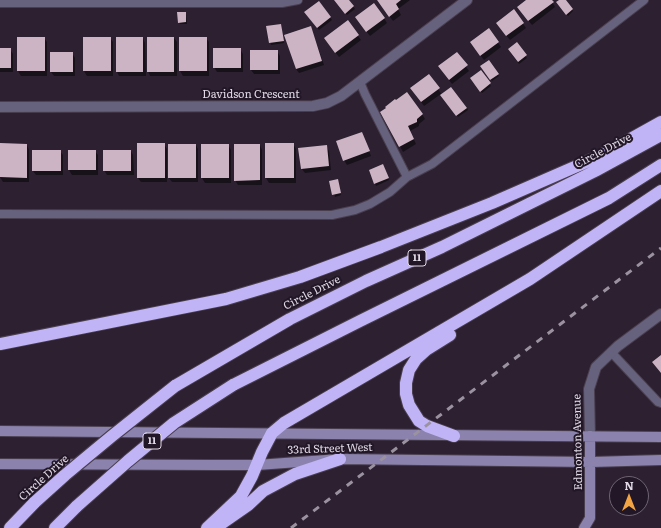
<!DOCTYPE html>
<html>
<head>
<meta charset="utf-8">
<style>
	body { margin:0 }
	#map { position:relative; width:661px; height:528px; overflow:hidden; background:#2c2031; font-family:Literata,serif }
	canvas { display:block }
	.north { position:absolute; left:609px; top:476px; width:40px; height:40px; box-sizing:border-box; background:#221727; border:1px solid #6e6573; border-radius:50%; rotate:0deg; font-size:11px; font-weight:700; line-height:16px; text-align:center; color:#e1d9e5 }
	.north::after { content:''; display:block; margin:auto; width:14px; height:18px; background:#f3a443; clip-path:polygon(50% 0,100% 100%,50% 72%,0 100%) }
</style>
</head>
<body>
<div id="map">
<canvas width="661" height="528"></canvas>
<div class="north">N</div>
</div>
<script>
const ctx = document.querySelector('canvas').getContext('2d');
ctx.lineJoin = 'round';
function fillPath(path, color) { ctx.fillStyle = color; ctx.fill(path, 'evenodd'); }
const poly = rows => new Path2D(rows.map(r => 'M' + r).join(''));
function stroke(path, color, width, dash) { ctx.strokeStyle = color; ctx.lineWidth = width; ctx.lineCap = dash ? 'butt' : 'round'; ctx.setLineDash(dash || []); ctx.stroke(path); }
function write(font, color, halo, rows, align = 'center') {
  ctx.font = font + ' Literata,serif'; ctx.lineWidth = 4; ctx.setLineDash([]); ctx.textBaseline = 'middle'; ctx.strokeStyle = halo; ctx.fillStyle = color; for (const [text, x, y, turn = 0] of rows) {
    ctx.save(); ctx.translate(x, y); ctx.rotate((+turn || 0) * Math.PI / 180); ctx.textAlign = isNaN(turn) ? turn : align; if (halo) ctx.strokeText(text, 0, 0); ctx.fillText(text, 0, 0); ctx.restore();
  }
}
fillPath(poly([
	[335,0,348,0,355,9,347,15],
	[377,0,410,0,398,9,401,15,393,21],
	[528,0,551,0,555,7,532,25,521,12],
	[561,0,566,0,573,11,568,16,559,5],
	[319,2,332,20,319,30,307,14],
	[514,11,526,28,510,40,500,28],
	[186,13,187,24,180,24,179,22],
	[384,18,387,23,370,36,359,22],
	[281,25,284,43,271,45,268,27],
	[311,27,324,65,299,73,296,69],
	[489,30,501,47,484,60,474,47],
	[358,36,361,40,339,57,328,43],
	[18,38,44,38,47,42,47,76,21,76,18,71],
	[84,38,110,38,113,42,113,76,87,76,84,71],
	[143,38,145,43,146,76,119,76,117,72],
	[174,38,177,42,177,76,150,76,148,71],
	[180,38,206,38,209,42,209,76,183,76,180,71],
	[516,44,527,58,519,64,510,52],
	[0,49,10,49,13,54,13,72,0,72],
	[240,49,243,54,243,72,217,72,214,67],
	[277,51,280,56,280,74,254,74,251,70],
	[72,53,75,58,75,76,54,76,51,72],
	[457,53,469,71,452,84,442,71],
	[489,62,499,76,492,81,482,67],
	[481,71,491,86,482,93,471,79],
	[429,75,442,95,467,108,468,110,458,117,441,94,424,106,414,93],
	[382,112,422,114,425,119,419,124,419,126,410,131,416,144,403,152],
	[362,133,371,156,347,165,344,160],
	[1,144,27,145,29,150,29,182,3,182,0,177],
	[164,144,167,149,167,182,141,182,138,178],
	[266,144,293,144,296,149,296,183,269,183,266,178],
	[196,145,198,149,198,182,172,182,169,178],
	[202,145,228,145,231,150,231,183,205,183,202,178],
	[260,145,262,150,262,185,238,185,235,180],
	[326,146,329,151,331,170,305,173,302,169],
	[60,151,63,155,63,175,36,175,33,171],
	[69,151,95,151,98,155,98,175,72,175,69,170],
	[131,151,133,155,134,175,107,175,104,170],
	[384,167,389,180,376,186,370,170],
	[331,181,338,182,341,195,335,197]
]), '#0007');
fillPath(poly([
	[334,0,349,0,354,6,345,14],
	[377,0,401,0,396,4,399,9,389,17],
	[526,0,552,0,554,2,528,21,517,7],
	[559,0,566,0,573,9,566,15,556,2],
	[319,1,331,17,317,28,304,12],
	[374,3,385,18,366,32,355,17],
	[514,9,524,23,506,36,496,23],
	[177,12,186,12,186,22,178,23],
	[348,20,359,35,335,53,324,38],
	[281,24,284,41,269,43,266,26],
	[311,26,322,61,296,69,284,35],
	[489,28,499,42,480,56,470,42],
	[17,37,45,37,45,71,17,71],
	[83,37,111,37,111,71,83,71],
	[116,37,143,37,143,72,116,72],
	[147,37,174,37,174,72,147,72],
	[179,37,207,37,207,71,179,71],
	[517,42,527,55,518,62,508,49],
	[0,48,11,48,11,68,0,68],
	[213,48,241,48,241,68,213,68],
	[250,50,278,50,278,70,250,70],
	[50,52,73,52,73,72,50,72],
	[457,52,468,65,449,80,438,66],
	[489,60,499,74,490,80,480,66],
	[481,70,491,83,480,92,470,78],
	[429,74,440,88,421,102,410,88],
	[451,87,467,108,456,116,440,95],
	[407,92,423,114,417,119,417,122,408,126,414,139,399,147,380,112,386,108,385,107,395,99,396,100],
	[362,132,370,151,343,161,336,141],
	[0,143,27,144,27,178,0,177],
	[137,143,165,143,165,178,137,178],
	[265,143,294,143,294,178,265,178],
	[168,144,196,144,196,178,168,178],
	[201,144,229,144,229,178,201,178],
	[234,144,260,144,260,180,234,181],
	[327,145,329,166,301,169,298,148],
	[32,150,61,150,61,171,32,171],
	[68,150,96,150,96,170,68,170],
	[103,150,131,150,131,171,103,171],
	[383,164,389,178,374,184,369,170],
	[338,179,341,193,332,195,329,181],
	[661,355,661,373,652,362]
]), '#ccb4c4');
const lane = poly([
	[0,3,282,3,298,0],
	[360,82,365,94,407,177],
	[0,214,332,215,355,210,370,204,390,192,407,177,432,164,644,0],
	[611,352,658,402,661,403]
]);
const street = poly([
	[0,107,313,106,327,103,341,96,467,0],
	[590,436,589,389,596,367,618,346,661,314]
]);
const secondary = poly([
	[0,431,661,437],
	[0,464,213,465,257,465,340,459,591,462,661,460],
	[584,528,590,518,590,436]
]);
const highway = poly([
	[450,335,426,350,416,359,409,370,406,383,406,394,409,405,419,421,427,426,454,436],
	[0,344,226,299,300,277,381,247,492,203,600,156,661,122],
	[233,385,360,321,609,198,661,165],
	[175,386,290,319,366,281,442,247,595,171,661,135],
	[218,526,248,505,263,491,295,474,340,459],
	[10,528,35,502],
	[55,528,77,506],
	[207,528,241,496,252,476,262,452,272,433,284,423,530,279,661,191]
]);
stroke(lane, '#493e4e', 10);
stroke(street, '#493e4e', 12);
stroke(secondary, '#493e4e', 12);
stroke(highway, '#493e4e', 14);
stroke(lane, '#66617c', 8);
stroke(street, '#66617c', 10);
stroke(secondary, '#8b83ad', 10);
stroke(highway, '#c1b4f6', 12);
stroke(poly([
	[291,528,661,248]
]), '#9b92a0', 3, [7, 7]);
const highwayBridge = poly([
	[35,502,65,475,112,436,175,386],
	[77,506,128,461,174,423,233,385]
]);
stroke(highwayBridge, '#493e4e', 14, []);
stroke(highwayBridge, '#c1b4f6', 12);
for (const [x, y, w] of [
	[417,258,18],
	[152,441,18]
]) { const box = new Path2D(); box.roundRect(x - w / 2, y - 8, w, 16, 3); ctx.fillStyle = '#221727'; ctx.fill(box); stroke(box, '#e1d9e5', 1); }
write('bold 10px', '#e1d9e5', null, [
	["11",417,258],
	["11",152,441]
]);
write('11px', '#e1d9e5', '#221727', [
	["Davidson Crescent",251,95],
	["Circle Drive",603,151,-28],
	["Circle Drive",312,293,-27],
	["Edmonton Avenue",578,442,-91],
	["33rd Street West",330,449,-2],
	["Circle Drive",44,478,-42]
]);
</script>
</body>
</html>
